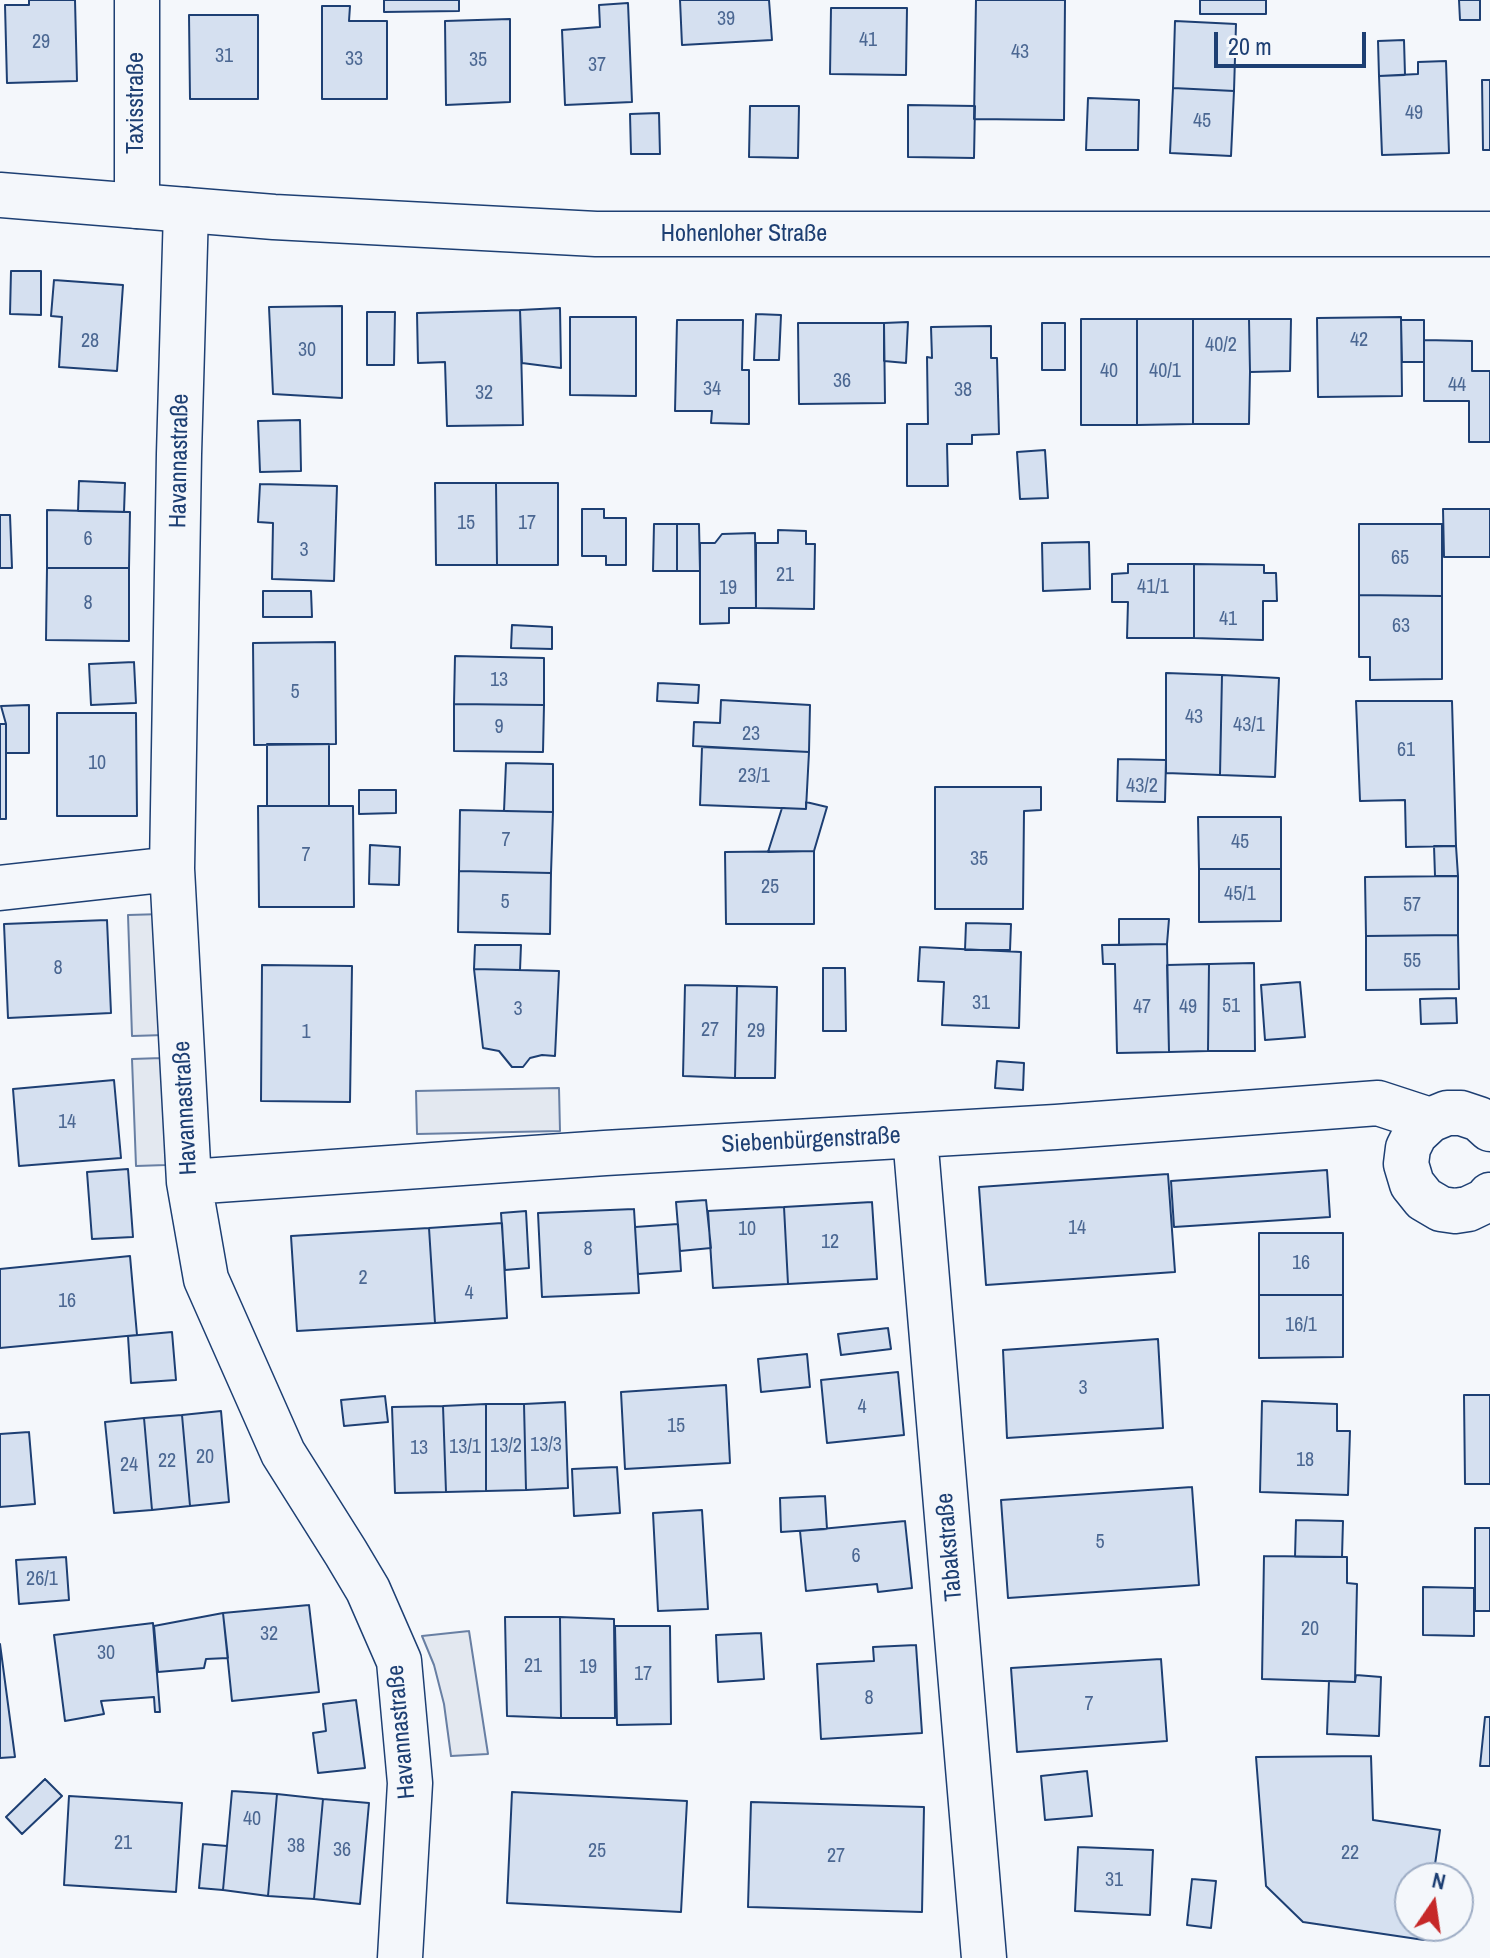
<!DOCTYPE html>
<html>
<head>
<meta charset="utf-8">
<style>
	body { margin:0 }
	#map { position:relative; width:1490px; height:1958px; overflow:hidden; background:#f4f7fb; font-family:"Archivo Narrow",sans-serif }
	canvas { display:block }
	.north { position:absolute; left:1394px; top:1862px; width:80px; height:80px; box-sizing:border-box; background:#f4f7fb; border:2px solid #9eadc5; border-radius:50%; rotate:13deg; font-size:22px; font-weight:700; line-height:32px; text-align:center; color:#1d3f73 }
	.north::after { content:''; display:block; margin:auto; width:28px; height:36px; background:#c62828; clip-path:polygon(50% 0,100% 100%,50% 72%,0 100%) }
	.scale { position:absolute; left:1214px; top:32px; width:152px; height:36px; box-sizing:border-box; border:4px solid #1d3f73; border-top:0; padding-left:10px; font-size:24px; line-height:28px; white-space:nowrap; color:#1d3f73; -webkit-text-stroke:6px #f4f7fb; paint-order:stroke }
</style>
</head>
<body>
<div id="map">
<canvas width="1490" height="1958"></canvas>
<div class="north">N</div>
<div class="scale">20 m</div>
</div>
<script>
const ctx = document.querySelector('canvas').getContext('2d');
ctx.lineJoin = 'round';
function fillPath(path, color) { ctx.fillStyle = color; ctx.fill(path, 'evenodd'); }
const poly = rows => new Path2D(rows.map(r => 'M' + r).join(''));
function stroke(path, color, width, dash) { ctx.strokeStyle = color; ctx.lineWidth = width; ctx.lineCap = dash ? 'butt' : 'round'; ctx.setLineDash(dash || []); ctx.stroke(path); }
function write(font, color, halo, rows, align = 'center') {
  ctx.font = font + ' "Archivo Narrow",sans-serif'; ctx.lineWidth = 6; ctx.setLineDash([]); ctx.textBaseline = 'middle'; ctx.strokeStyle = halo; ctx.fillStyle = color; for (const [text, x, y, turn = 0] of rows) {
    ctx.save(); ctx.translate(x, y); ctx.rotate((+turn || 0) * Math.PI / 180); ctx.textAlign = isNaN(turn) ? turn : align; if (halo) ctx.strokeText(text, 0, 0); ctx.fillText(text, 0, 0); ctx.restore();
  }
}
const parking = poly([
	[163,914,165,1035,132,1036,128,915,163,914],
	[162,1058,166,1165,136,1166,132,1059,162,1058],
	[559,1088,560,1131,417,1134,416,1091,559,1088],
	[469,1631,488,1754,451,1756,444,1704,434,1665,422,1636,469,1631]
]);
fillPath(parking, '#e3e8f0');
stroke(parking, '#687fa3', 2);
const building = poly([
	[29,0,75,0,77,81,7,83,5,5,29,5,29,0],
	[384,0,459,0,459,11,384,12,384,0],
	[680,0,769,0,772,40,682,45,680,0],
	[976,0,1065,0,1064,120,974,119,976,0],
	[1200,0,1266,0,1266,14,1200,14,1200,0],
	[1459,0,1480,0,1480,20,1460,20,1459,0],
	[628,3,632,102,565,105,562,30,600,27,599,5,628,3],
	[322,6,350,6,349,21,387,21,387,99,322,99,322,6],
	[831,8,907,8,906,75,830,74,831,8],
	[189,15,258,15,258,99,190,99,189,15],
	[510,19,510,102,446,105,445,21,510,19],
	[1175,21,1236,24,1234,91,1173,88,1175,21],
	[1404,40,1405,75,1379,76,1378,41,1404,40],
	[1446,61,1449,153,1382,155,1379,76,1418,74,1418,62,1446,61],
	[1482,80,1490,80,1490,150,1483,150,1482,80],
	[1173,88,1234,91,1231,156,1170,153,1173,88],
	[1088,98,1139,100,1138,150,1086,150,1088,98],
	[908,105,975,106,974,158,908,157,908,105],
	[750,106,799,106,798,158,749,157,750,106],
	[659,113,660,154,631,154,630,114,659,113],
	[11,271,41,271,41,315,10,314,11,271],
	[54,280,123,285,117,371,59,367,62,317,51,316,54,280],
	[342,306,342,398,273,394,269,307,342,306],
	[560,308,561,368,522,363,520,310,560,308],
	[520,310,523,425,447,426,445,362,418,363,417,313,520,310],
	[367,312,395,312,394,365,367,365,367,312],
	[756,314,781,315,779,360,754,360,756,314],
	[570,317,636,317,636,396,570,395,570,317],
	[1401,317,1402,396,1318,397,1317,318,1401,317],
	[1081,319,1137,319,1137,425,1081,425,1081,319],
	[1137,319,1193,319,1193,424,1137,425,1137,319],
	[1193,319,1249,319,1250,372,1249,424,1193,424,1193,319],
	[1249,319,1291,319,1290,371,1250,372,1249,319],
	[677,320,743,320,742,370,749,370,749,424,711,423,712,411,675,411,677,320],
	[1401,320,1424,320,1424,362,1402,362,1401,320],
	[908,322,906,363,884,361,884,323,908,322],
	[798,323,884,323,885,403,799,404,798,323],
	[1042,323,1065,323,1065,370,1042,370,1042,323],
	[991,326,991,358,997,358,999,434,972,435,972,444,947,444,948,486,907,486,907,424,928,424,927,357,932,358,931,327,991,326],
	[1424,340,1472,341,1472,371,1490,371,1490,442,1469,442,1469,401,1424,401,1424,340],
	[300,420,301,471,260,472,258,421,300,420],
	[1045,450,1048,498,1020,499,1017,452,1045,450],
	[79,481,125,483,124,512,78,511,79,481],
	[435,483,496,483,497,565,436,565,435,483],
	[496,483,558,483,558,565,497,565,496,483],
	[260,484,337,486,334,581,272,579,273,523,258,522,260,484],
	[582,509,604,509,604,518,626,518,626,565,606,565,606,556,582,556,582,509],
	[1443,509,1490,509,1490,557,1444,557,1443,509],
	[47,510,130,512,129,568,47,568,47,510],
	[0,515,10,515,12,568,0,568,0,515],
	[654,524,677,524,677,571,653,571,654,524],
	[677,524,699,524,700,571,677,571,677,524],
	[1359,524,1442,524,1442,596,1359,595,1359,524],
	[778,530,806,531,806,544,815,544,814,609,756,608,756,543,778,543,778,530],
	[755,533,756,608,729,608,729,623,700,624,700,543,715,543,722,534,755,533],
	[1089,542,1090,589,1043,591,1042,543,1089,542],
	[1128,564,1194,564,1194,638,1127,638,1128,602,1112,602,1112,574,1128,573,1128,564],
	[1194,564,1264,565,1264,573,1276,573,1277,601,1263,601,1263,640,1194,638,1194,564],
	[47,568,129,568,129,641,46,640,47,568],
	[263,591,311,591,312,617,263,617,263,591],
	[1359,595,1442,596,1442,679,1370,680,1370,657,1359,657,1359,595],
	[512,625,552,627,552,649,511,648,512,625],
	[335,642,336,744,254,745,253,643,335,642],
	[455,656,544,658,544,705,454,704,455,656],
	[134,662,136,703,91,705,89,664,134,662],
	[1166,673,1222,675,1220,775,1166,773,1166,673],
	[1222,675,1279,678,1275,777,1220,775,1222,675],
	[658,683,699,685,698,703,657,701,658,683],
	[721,700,810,705,809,752,693,746,694,722,720,723,721,700],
	[1356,701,1452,701,1456,846,1406,847,1405,800,1360,801,1356,701],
	[454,704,544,705,543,752,454,751,454,704],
	[29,705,29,753,6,753,6,724,1,706,29,705],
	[57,713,136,713,137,816,57,816,57,713],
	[0,724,6,724,6,819,0,819,0,724],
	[267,744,329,744,329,806,267,806,267,744],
	[702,747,809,752,806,809,700,805,702,747],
	[1118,759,1166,760,1165,802,1117,801,1118,759],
	[506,763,553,764,553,812,504,811,506,763],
	[935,787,1041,787,1041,810,1024,811,1023,909,935,909,935,787],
	[359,790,396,790,396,813,359,814,359,790],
	[806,802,827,807,814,851,768,852,782,808,806,809,806,802],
	[258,806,353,806,354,907,259,907,258,806],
	[460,810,553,812,551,873,459,871,460,810],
	[1198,817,1281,817,1281,869,1199,869,1198,817],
	[370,845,400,847,399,885,369,884,370,845],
	[1434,846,1456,846,1458,876,1435,876,1434,846],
	[814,851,814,924,726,924,725,852,814,851],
	[1199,869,1281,869,1281,921,1199,922,1199,869],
	[459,871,551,873,550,934,458,932,459,871],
	[1458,876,1458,935,1366,936,1365,877,1458,876],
	[1119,919,1169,919,1167,944,1119,945,1119,919],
	[107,920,111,1013,8,1018,4,924,107,920],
	[966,923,1011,924,1010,950,965,950,966,923],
	[1458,935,1459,989,1366,990,1366,936,1458,935],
	[1167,944,1169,1052,1117,1053,1115,964,1103,964,1102,945,1167,944],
	[475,945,521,945,520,970,474,969,475,945],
	[920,947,1021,952,1019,1028,942,1025,944,982,918,981,920,947],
	[1254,963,1255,1051,1208,1051,1209,964,1254,963],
	[1209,964,1208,1051,1169,1052,1167,965,1209,964],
	[262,965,352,966,350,1102,261,1101,262,965],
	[823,968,845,968,846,1031,823,1031,823,968],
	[474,969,559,971,555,1056,542,1055,530,1058,523,1067,512,1067,499,1051,483,1048,474,969],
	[1300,982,1305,1037,1265,1040,1261,985,1300,982],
	[685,985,737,986,735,1078,683,1076,685,985],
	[737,986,777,987,775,1078,735,1078,737,986],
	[1456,998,1457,1023,1421,1024,1420,999,1456,998],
	[997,1061,1024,1063,1023,1090,995,1088,997,1061],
	[114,1080,121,1158,19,1166,13,1089,114,1080],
	[128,1169,133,1237,92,1239,87,1172,128,1169],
	[1327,1170,1330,1217,1174,1227,1171,1181,1327,1170],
	[1168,1174,1175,1272,986,1285,979,1187,1168,1174],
	[706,1200,711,1248,680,1251,676,1202,706,1200],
	[872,1202,877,1279,788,1284,784,1207,872,1202],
	[784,1207,788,1284,713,1288,708,1211,784,1207],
	[634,1209,639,1293,542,1297,538,1213,634,1209],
	[526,1211,529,1268,505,1270,501,1213,526,1211],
	[502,1223,507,1318,435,1323,429,1228,502,1223],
	[678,1224,681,1271,638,1274,635,1227,678,1224],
	[429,1228,435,1323,297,1331,291,1236,429,1228],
	[1259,1233,1343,1233,1343,1295,1259,1295,1259,1233],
	[130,1256,137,1335,0,1348,0,1269,130,1256],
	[1259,1295,1343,1295,1343,1357,1259,1358,1259,1295],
	[888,1328,891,1349,841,1355,838,1334,888,1328],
	[172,1332,176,1380,131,1383,128,1336,172,1332],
	[1158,1339,1163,1428,1007,1438,1003,1350,1158,1339],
	[807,1354,810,1387,761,1392,758,1359,807,1354],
	[898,1372,904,1435,827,1443,821,1380,898,1372],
	[726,1385,730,1463,625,1469,621,1392,726,1385],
	[1464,1395,1490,1395,1490,1484,1465,1484,1464,1395],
	[385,1396,388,1422,344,1426,341,1400,385,1396],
	[1262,1401,1337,1404,1337,1431,1350,1431,1348,1495,1260,1492,1262,1401],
	[565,1402,568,1488,526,1490,524,1404,565,1402],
	[486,1404,486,1491,446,1492,443,1406,486,1404],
	[486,1404,524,1404,526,1490,486,1491,486,1404],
	[443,1406,446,1492,395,1493,392,1407,443,1406],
	[221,1411,229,1502,190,1506,182,1415,221,1411],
	[182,1415,190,1506,152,1510,144,1418,182,1415],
	[144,1418,152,1510,114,1513,105,1422,144,1418],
	[29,1432,35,1504,0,1507,0,1434,29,1432],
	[617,1467,620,1513,574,1516,572,1469,617,1467],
	[1192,1487,1199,1585,1008,1598,1001,1500,1192,1487],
	[825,1496,827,1529,781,1532,780,1498,825,1496],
	[702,1510,708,1609,658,1611,653,1513,702,1510],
	[1296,1520,1343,1521,1342,1557,1295,1557,1296,1520],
	[905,1521,912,1588,878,1592,877,1584,806,1591,800,1531,905,1521],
	[1475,1528,1490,1528,1490,1611,1475,1611,1475,1528],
	[1264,1556,1347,1557,1347,1583,1357,1584,1355,1682,1262,1679,1264,1556],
	[66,1557,69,1600,19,1604,16,1560,66,1557],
	[1423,1587,1474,1588,1474,1636,1423,1635,1423,1587],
	[309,1605,319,1692,232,1701,223,1613,309,1605],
	[223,1613,228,1658,206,1659,204,1668,158,1672,154,1626,223,1613],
	[505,1617,560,1617,561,1718,507,1716,505,1617],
	[560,1617,614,1619,615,1718,561,1718,560,1617],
	[153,1623,160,1712,155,1712,154,1697,101,1701,104,1714,65,1721,54,1635,153,1623],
	[615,1626,670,1626,671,1724,617,1725,615,1626],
	[761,1633,764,1679,718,1682,716,1635,761,1633],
	[0,1644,15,1757,0,1758,0,1644],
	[916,1645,922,1733,821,1739,817,1664,874,1661,873,1647,916,1645],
	[1161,1659,1167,1741,1017,1752,1011,1668,1161,1659],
	[1356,1675,1381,1677,1379,1736,1327,1734,1329,1681,1355,1682,1356,1675],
	[356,1700,365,1768,318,1773,313,1733,326,1731,323,1704,356,1700],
	[1485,1717,1490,1717,1490,1766,1480,1766,1485,1717],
	[1371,1756,1373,1820,1440,1830,1433,1878,1410,1878,1410,1926,1426,1926,1424,1940,1303,1922,1266,1886,1256,1757,1371,1756],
	[1087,1771,1092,1816,1045,1820,1041,1776,1087,1771],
	[45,1779,62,1796,22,1834,6,1817,45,1779],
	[232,1791,277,1794,268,1896,223,1890,232,1791],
	[512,1792,687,1801,681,1912,507,1903,512,1792],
	[277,1794,323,1799,314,1899,268,1896,277,1794],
	[69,1796,182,1803,176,1892,64,1885,69,1796],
	[323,1799,369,1803,360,1904,314,1899,323,1799],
	[751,1802,924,1807,922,1912,748,1907,751,1802],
	[203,1844,227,1846,223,1890,199,1888,203,1844],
	[1078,1847,1153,1850,1150,1915,1075,1911,1078,1847],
	[1192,1879,1216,1881,1211,1928,1187,1925,1192,1879]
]);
fillPath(building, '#d5e0f0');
stroke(building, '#1d3f73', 2);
const minor = poly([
	[137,206,137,0],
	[186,210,179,454,172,869,189,1182,206,1279,283,1453,346,1553,368,1590,399,1661,410,1783,400,1958],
	[0,888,172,869],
	[1490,1129,1479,1119,1461,1113,1447,1113,1430,1120,1415,1134,1408,1148,1406,1164,1412,1184,1424,1199,1441,1209,1455,1211,1468,1209,1485,1201,1490,1195],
	[915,1136,984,1958],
	[189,1182,605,1153,1056,1127,1378,1103,1430,1120]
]);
const tertiary = poly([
	[0,195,274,217,596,234,1490,234]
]);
stroke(minor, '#1d3f73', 47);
stroke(tertiary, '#1d3f73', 47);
stroke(minor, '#f4f7fb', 44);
stroke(tertiary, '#f4f7fb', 44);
write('20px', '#4b6792', null, [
	["39",726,20],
	["41",868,41],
	["29",41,43],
	["43",1020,53],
	["31",224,57],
	["33",354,60],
	["35",478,61],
	["37",597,66],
	["49",1414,114],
	["45",1202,122],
	["42",1359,341],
	["28",90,342],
	["40/2",1221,346],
	["30",307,351],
	["40",1109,372],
	["40/1",1165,372],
	["36",842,382],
	["44",1457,386],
	["34",712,390],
	["38",963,391],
	["32",484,394],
	["15",466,524],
	["17",527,524],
	["6",88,540],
	["3",304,551],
	["65",1400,559],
	["21",785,576],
	["41/1",1153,588],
	["19",728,589],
	["8",88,604],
	["41",1228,620],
	["63",1401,627],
	["13",499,681],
	["5",295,693],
	["43",1194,718],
	["43/1",1249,726],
	["9",499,728],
	["23",751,735],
	["61",1406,751],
	["10",97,764],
	["23/1",754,777],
	["43/2",1142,787],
	["7",506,841],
	["45",1240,843],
	["7",306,856],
	["35",979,860],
	["25",770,888],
	["45/1",1240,895],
	["5",505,903],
	["57",1412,906],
	["55",1412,962],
	["8",58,969],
	["31",981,1004],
	["51",1231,1007],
	["47",1142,1008],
	["49",1188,1008],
	["3",518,1010],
	["27",710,1031],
	["29",756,1032],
	["1",306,1033],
	["14",67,1123],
	["14",1077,1229],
	["10",747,1230],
	["12",830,1243],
	["8",588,1250],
	["16",1301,1264],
	["2",363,1279],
	["4",469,1294],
	["16",67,1302],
	["16/1",1301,1326],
	["3",1083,1389],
	["4",862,1408],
	["15",676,1427],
	["13/3",546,1446],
	["13/2",506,1447],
	["13/1",465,1448],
	["13",419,1449],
	["20",205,1458],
	["18",1305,1461],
	["22",167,1462],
	["24",129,1466],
	["5",1100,1543],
	["6",856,1557],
	["26/1",42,1580],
	["20",1310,1630],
	["32",269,1635],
	["30",106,1654],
	["21",533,1667],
	["19",588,1668],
	["17",643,1675],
	["8",869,1699],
	["7",1089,1705],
	["40",252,1820],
	["21",123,1844],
	["38",296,1847],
	["36",342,1851],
	["25",597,1852],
	["22",1350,1854],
	["27",836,1857],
	["31",1114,1881]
]);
write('24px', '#1d3f73', '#f4f7fb', [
	["Taxisstraße",137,103,-90],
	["Hohenloher Straße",744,235],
	["Havannastraße",180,461,-89],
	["Havannastraße",186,1108,-93],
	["Siebenbürgenstraße",811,1141,-3],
	["Tabakstraße",950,1547,-95],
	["Havannastraße",402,1732,-95]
]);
</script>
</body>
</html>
